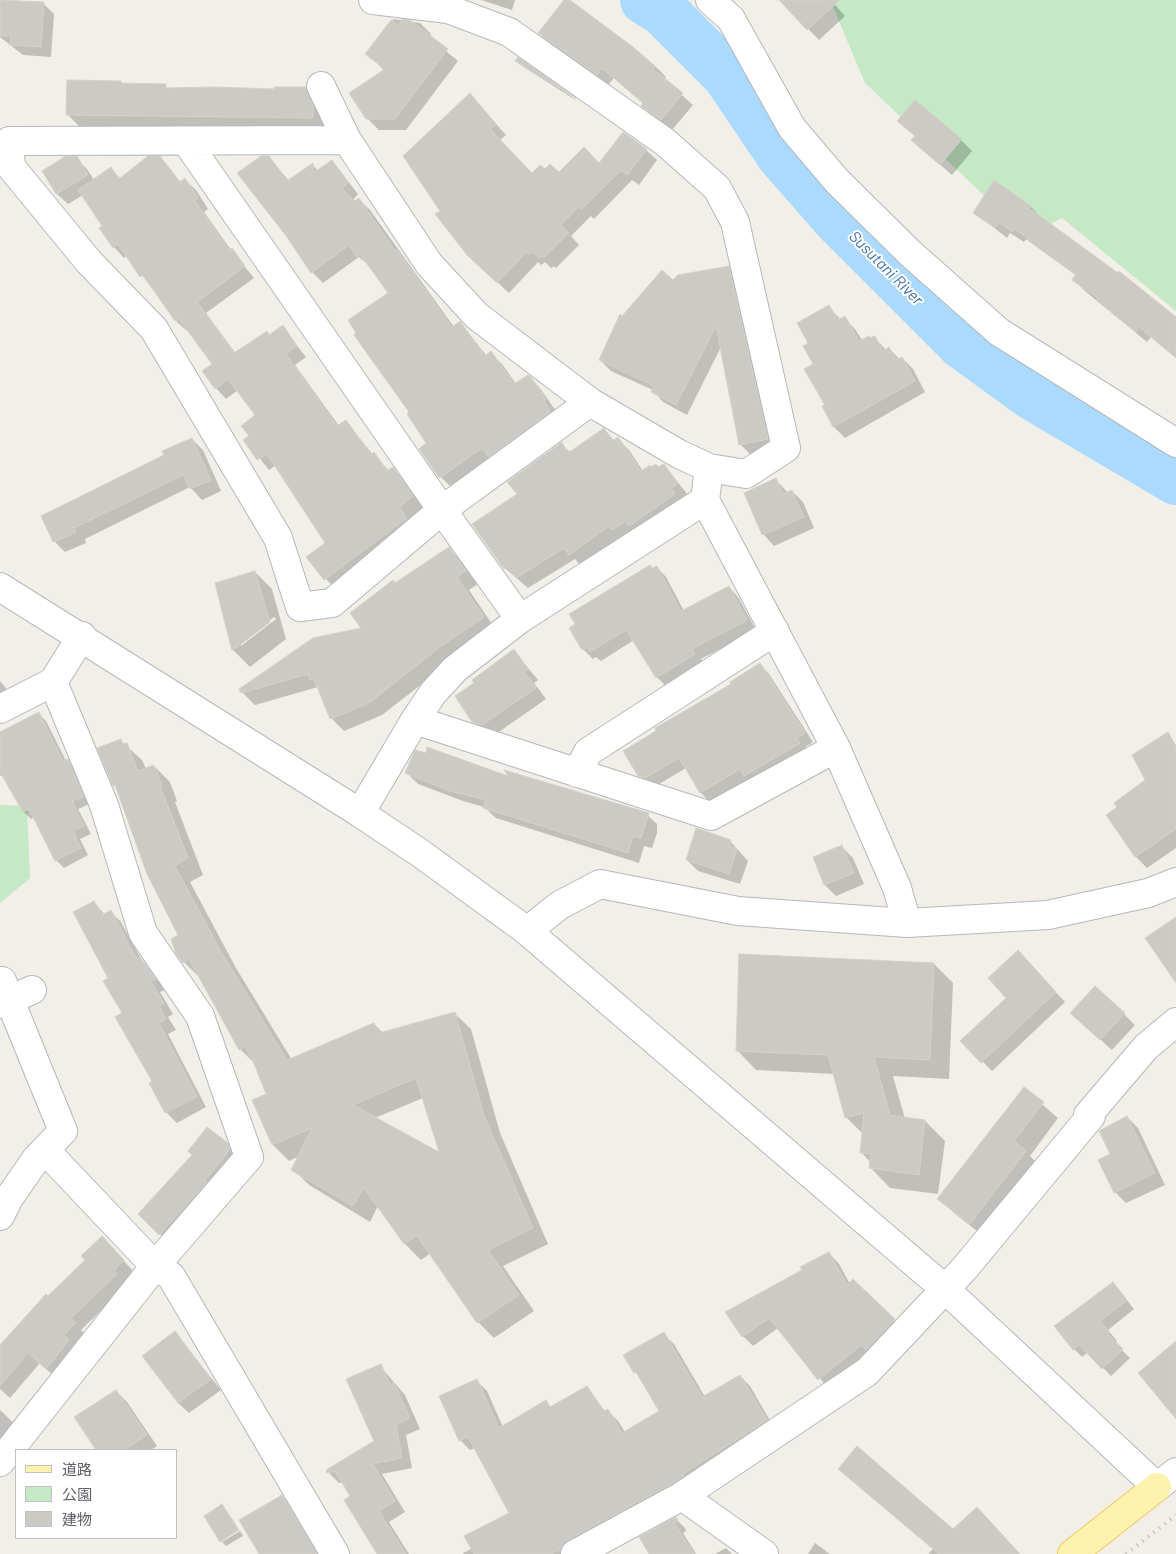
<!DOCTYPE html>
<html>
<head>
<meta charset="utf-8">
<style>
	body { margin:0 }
	#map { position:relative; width:1176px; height:1554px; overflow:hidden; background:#f1efe8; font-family:Barlow,"Noto Sans JP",sans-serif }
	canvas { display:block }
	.legend { position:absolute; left:15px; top:1449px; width:162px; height:90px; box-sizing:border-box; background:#fff; border:1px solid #bfc1c3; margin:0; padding:6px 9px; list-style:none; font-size:15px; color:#5f6368 }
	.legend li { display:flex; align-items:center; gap:10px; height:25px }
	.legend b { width:25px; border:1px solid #bfc1c3 }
</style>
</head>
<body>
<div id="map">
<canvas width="1176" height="1554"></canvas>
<ul class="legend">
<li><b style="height:6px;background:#fff2af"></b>道路</li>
<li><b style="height:14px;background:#c5e8c5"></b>公園</li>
<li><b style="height:14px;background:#cccac5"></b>建物</li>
</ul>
</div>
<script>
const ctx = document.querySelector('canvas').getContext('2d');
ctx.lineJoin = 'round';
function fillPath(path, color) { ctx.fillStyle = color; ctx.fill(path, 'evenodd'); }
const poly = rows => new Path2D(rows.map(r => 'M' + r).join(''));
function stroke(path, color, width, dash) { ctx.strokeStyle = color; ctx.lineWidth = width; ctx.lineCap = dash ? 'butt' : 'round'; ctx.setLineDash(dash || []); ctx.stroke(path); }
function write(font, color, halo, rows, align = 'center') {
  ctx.font = font + ' Barlow,sans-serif'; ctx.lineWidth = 4; ctx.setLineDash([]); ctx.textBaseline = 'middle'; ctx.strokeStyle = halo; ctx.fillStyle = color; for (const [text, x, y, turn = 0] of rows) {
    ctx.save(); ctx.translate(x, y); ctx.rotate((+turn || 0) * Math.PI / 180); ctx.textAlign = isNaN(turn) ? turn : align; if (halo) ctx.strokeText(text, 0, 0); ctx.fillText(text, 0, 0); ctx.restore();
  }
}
fillPath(poly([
	[830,0,1176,0,1176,311,1062,218,1027,236,865,83],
	[0,805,27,806,30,878,0,903]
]), '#c5e8c5');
fillPath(poly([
	[0,0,43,3,54,14,51,57,23,55,0,37],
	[481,0,515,0,512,10],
	[566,0,655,66,666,77,664,79,693,105,672,130,653,117,643,106,644,104,614,78,608,85,550,44,539,33],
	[780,0,831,0,845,16,819,40],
	[393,19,420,23,431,34,430,38,458,61,406,130,379,130,367,118,385,71,367,54],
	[518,59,575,99,577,101,522,66,517,61],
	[121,82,123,84,165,86,169,90,276,91,305,88,316,99,323,116,323,128,79,126,68,115],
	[470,95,506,135,500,140,532,175,545,171,559,174,600,165,646,150,657,160,639,185,632,180,594,219,591,216,571,236,579,245,556,268,554,266,551,268,545,262,541,265,538,262,509,293,480,266,441,211],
	[912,140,961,140,972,151,952,175],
	[159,157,181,183,185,180,196,190,208,209,204,212,231,250,254,278,206,313,236,354,267,332,270,336,282,327,306,357,295,365,339,426,346,421,373,455,374,454,389,471,393,468,403,479,423,507,409,519,416,529,333,586,322,575,326,543,276,465,269,470,245,440,250,436,257,416,238,390,226,399,216,388,214,364,188,330,187,331,176,321,127,255,124,258,114,247,104,226,83,195,68,204,57,194,76,158,87,169,94,180,111,169,121,179],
	[269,157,289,181,313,165,318,171,332,161,358,194,353,200,355,203,359,199,370,210,454,327,460,323,487,356,491,353,502,364,516,384,528,376,539,387,556,411,452,488,441,477,428,444,411,413,390,293,370,266,359,257,323,283,312,272,288,236],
	[1030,206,1041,217,1176,319,1176,358,1151,337,1147,342,1085,291,1074,280,1077,276,1026,239,1024,242,1010,233,1007,238,974,212],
	[728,267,740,278,778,450,751,455,740,444,721,347,687,415,663,402,653,390,611,371,600,360,623,317,673,282],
	[828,306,841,320,844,318,855,329,862,340,874,337,886,350,889,348,900,360,902,358,913,369,925,392,845,438,834,427,824,407,826,406,810,343],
	[604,430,615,441,618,439,629,450,643,471,659,469,664,465,688,495,624,540,620,537,580,565,575,559,528,588,505,568,473,525,518,494,561,444,571,453],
	[192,439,203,450,221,491,202,500,190,487,85,539,86,543,65,552,54,541],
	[776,480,788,493,792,491,803,502,814,528,774,546,764,535,745,493],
	[449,549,462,561,478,584,469,590,496,630,454,659,382,715,344,731,331,718,318,687,255,705,242,692,363,629,395,584],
	[657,567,666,577,684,611,729,587,738,597,756,630,701,659,704,664,667,687,657,677,634,640,601,661,596,657,593,659,583,649,570,628],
	[255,572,272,589,286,639,250,667,234,651,220,606],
	[274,617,276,619,241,646,241,643],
	[514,651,538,680,534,683,546,699,493,736,485,733,473,721,475,684],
	[760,664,769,674,813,742,805,747,809,752,754,785,748,779,710,802,701,793,686,768,654,787,648,785,639,775],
	[0,681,8,691,0,697],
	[38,713,46,721,66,761,75,768,90,804,78,809,91,834,80,839,88,855,64,868,56,860,35,817,31,819,24,812,3,775,0,776,0,733],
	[1165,735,1176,746,1176,848,1147,868,1136,857,1108,815,1119,808,1146,780],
	[120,740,142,760,146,769,154,766,170,782,177,801,175,802,203,875,190,882,236,968,292,1060,374,1024,383,1033,454,1013,471,1029,500,1133,548,1244,503,1266,534,1311,494,1338,478,1322,431,1253,421,1260,405,1244,378,1206,370,1222,309,1185,293,1169,299,1156,289,1161,273,1145,268,1095,257,1066,240,1049,200,978,184,962,180,936,118,789,114,785],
	[423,1098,441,1154,375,1118],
	[407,773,511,779,645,813,657,824,657,833,652,848,644,846,639,863,496,818,484,807,463,801,418,784],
	[730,841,748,861,740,884,698,871,687,860],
	[842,847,853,858,864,884,836,896,825,885],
	[94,902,105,915,111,912,121,922,141,959,165,990,160,992,173,1014,168,1017,176,1030,168,1034,206,1107,177,1123,166,1112,151,1083,154,1082,110,978],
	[1027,961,1065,1002,992,1071,962,1041,1008,998],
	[934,964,953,983,949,1079,893,1076,905,1119,925,1121,945,1141,938,1194,890,1188,871,1168,871,1163,861,1152,863,1134,846,1117,834,1074,756,1070,737,1050],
	[1124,1014,1135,1025,1112,1050,1083,1024],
	[1024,1089,1058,1118,1030,1156,1041,1167,986,1238,954,1213,939,1198],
	[1127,1117,1138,1128,1165,1185,1126,1203,1115,1192,1112,1155],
	[227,1144,238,1156,171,1245,140,1214],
	[113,1249,134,1272,124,1282,127,1285,81,1330,86,1335,57,1379,40,1363,10,1398,0,1389,0,1348],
	[829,1253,839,1264,850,1284,853,1280,904,1330,829,1389,778,1328,753,1346,743,1336],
	[1113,1283,1134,1309,1108,1330,1117,1341,1115,1343,1130,1358,1111,1376,1088,1352,1082,1357,1074,1349],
	[175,1333,221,1390,189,1413,178,1403],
	[663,1334,674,1344,705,1397,740,1376,750,1386,776,1431,574,1554,462,1554,472,1548,510,1513,475,1448,470,1450,460,1440,477,1381,487,1391,503,1427,546,1402,552,1408,587,1388,606,1412,608,1411,618,1421,625,1432,661,1412,625,1355],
	[380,1366,405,1395,420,1429,406,1435,412,1468,382,1474,405,1512,389,1522,409,1554,378,1554,351,1496,343,1482,339,1483,328,1472,375,1442],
	[116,1391,127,1402,157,1446,151,1450,98,1450,76,1417],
	[0,1410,21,1430,0,1454],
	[850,1479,953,1530,1019,1554,928,1554,933,1549],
	[282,1496,292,1507,321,1554,261,1554],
	[676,1519,685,1528,686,1531,683,1533,696,1554,650,1554],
	[240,1531,243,1536,226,1546,222,1542],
	[815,1543,830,1554,808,1554],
	[726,1548,732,1554,715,1554]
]), '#0003');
stroke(poly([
	[645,0,663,11,727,75,781,155,838,220,962,344,1032,395,1176,480]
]), '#aadaff', 50);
const building = poly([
	[0,0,44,2,41,47,10,45,11,36,0,36,0,0],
	[564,0,570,0,633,47,655,66,653,69,683,93,661,120,641,106,643,103,602,68,597,75,538,33,564,0],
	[779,0,840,0,807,30,779,0],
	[402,19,410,20,448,49,395,119,366,119,349,93,385,69,365,54,391,20,398,25,402,19],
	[518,57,576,98,515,61,518,57],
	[67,80,121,81,121,83,166,84,166,88,214,87,274,89,274,87,306,87,313,104,313,118,66,115,67,80],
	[470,93,496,124,490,129,532,173,540,165,545,169,550,164,559,172,584,147,599,163,623,132,647,149,627,175,621,170,582,209,579,206,561,225,569,233,544,258,542,256,539,258,533,252,529,255,527,252,497,283,467,255,435,214,440,211,403,156,470,93],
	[915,100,962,139,940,165,911,140,915,136,897,121,915,100],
	[66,156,77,156,88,175,56,194,42,171,66,156],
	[148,156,160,156,180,182,185,178,198,198,195,201,229,250,232,248,245,266,197,302,234,353,267,331,269,335,283,325,297,346,286,354,337,426,346,420,371,455,374,452,387,471,393,467,413,496,399,508,407,518,324,580,306,557,325,543,267,454,257,460,243,440,249,436,241,426,255,415,228,379,215,389,202,371,212,364,179,319,175,321,143,275,140,277,118,244,113,248,99,228,102,226,78,190,111,167,119,179,148,156],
	[261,156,269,156,287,181,313,163,313,173,332,160,348,182,342,189,355,201,359,198,395,251,397,250,452,327,460,321,485,356,491,351,514,384,528,375,531,377,546,400,544,401,550,412,489,457,482,448,440,478,438,476,419,449,426,443,407,414,409,412,354,335,356,333,348,320,388,293,360,254,357,257,349,245,311,273,287,237,237,173,261,156],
	[994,180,1031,206,1029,208,1118,273,1119,271,1176,317,1176,358,1139,327,1136,332,1096,300,1098,298,1072,280,1076,274,1015,229,1013,232,999,223,995,228,973,213,994,180],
	[729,266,768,439,739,445,716,326,676,405,651,392,654,386,599,360,620,314,622,316,662,270,673,280,678,275,729,266],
	[829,305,838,320,845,316,859,341,869,336,870,338,875,336,883,351,889,347,896,360,902,357,915,381,833,427,822,406,825,405,804,369,813,364,803,346,808,343,797,323,829,305],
	[604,428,613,441,618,437,641,471,650,465,651,467,656,464,658,467,664,464,678,483,671,488,675,494,629,526,626,521,612,530,609,526,569,555,564,548,516,578,508,567,504,569,472,524,517,494,507,482,562,442,568,453,604,428],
	[192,438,211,480,190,489,183,475,74,528,76,532,53,542,41,516,164,455,162,451,192,438],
	[776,478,783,494,792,490,804,517,762,535,744,493,776,478],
	[449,547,466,571,457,577,484,617,441,646,369,703,330,719,314,679,310,680,308,674,241,693,239,689,313,638,361,628,350,613,393,580,395,583,449,547],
	[650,565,652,568,657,566,681,611,729,586,747,620,692,649,695,654,656,678,626,630,590,652,587,647,582,650,569,628,575,624,569,614,650,565],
	[255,571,270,622,232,651,215,583,255,571],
	[514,649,528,669,524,671,536,688,482,725,472,722,455,696,474,683,472,680,514,649],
	[760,663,805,733,797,738,800,743,744,776,740,769,700,793,679,758,645,778,638,776,623,751,656,731,655,728,731,684,730,682,760,663],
	[39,712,63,761,68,759,84,797,72,801,84,826,73,831,81,848,55,861,29,809,23,812,0,772,0,732,39,712],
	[1168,732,1176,746,1176,829,1135,857,1106,815,1117,807,1114,803,1145,780,1132,755,1168,732],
	[121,739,123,744,127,743,138,771,154,765,162,785,160,786,188,858,175,866,220,950,287,1060,374,1023,379,1033,455,1012,484,1116,533,1228,488,1250,519,1295,477,1323,417,1236,404,1244,364,1188,353,1206,291,1170,312,1128,272,1145,252,1100,266,1094,255,1066,245,1046,239,1050,189,959,183,963,176,954,171,939,178,935,147,874,115,785,113,786,97,748,121,739],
	[416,1078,439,1152,353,1105,416,1078],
	[427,747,508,776,504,770,649,813,641,838,633,836,628,853,483,808,486,800,450,791,405,773,415,750,426,753,427,747],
	[696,828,731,840,729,846,737,849,729,874,686,860,696,828],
	[842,845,854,873,824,885,813,857,842,845],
	[94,901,102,915,111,910,137,959,140,957,156,979,151,981,164,1004,159,1006,166,1019,159,1023,197,1097,165,1113,149,1083,152,1081,115,1017,122,1013,103,981,108,978,73,912,94,901],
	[1176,917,1176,983,1145,938,1176,917],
	[1018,950,1056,992,981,1063,960,1041,1006,998,988,978,1018,950],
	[739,954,934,963,930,1060,874,1057,890,1115,925,1120,919,1175,869,1168,871,1154,860,1153,864,1113,845,1118,828,1055,736,1051,739,954],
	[1095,986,1125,1013,1100,1040,1070,1013,1095,986],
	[1024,1087,1044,1102,1014,1141,1026,1151,970,1224,937,1199,1024,1087],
	[1127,1116,1155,1173,1114,1193,1098,1160,1110,1154,1099,1131,1127,1116],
	[207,1127,228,1143,230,1149,205,1181,207,1182,159,1235,138,1214,192,1155,188,1151,207,1127],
	[102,1236,124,1260,114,1270,117,1274,71,1318,76,1323,64,1335,69,1340,46,1369,28,1353,0,1386,0,1345,46,1294,48,1296,85,1260,81,1256,102,1236],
	[829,1252,847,1285,853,1279,895,1319,866,1350,861,1345,818,1380,769,1318,742,1337,725,1312,802,1270,800,1267,829,1252],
	[1113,1282,1127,1300,1100,1321,1110,1332,1108,1334,1123,1349,1102,1369,1079,1345,1073,1350,1054,1326,1113,1282],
	[175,1331,211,1379,178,1403,142,1356,175,1331],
	[664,1332,702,1397,740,1375,767,1420,683,1474,684,1476,674,1483,568,1540,561,1549,551,1554,474,1554,464,1536,509,1513,468,1437,459,1441,439,1396,477,1379,499,1428,546,1400,550,1407,587,1386,604,1411,608,1409,622,1433,659,1411,636,1372,634,1373,623,1355,664,1332],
	[1176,1341,1176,1419,1138,1373,1176,1341],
	[381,1364,390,1385,394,1383,410,1418,396,1425,402,1458,373,1464,395,1501,379,1511,406,1554,377,1554,344,1500,350,1496,335,1471,327,1473,326,1470,374,1441,346,1379,381,1364],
	[116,1390,147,1435,124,1450,96,1450,74,1417,116,1390],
	[857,1446,953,1529,977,1507,1020,1554,939,1554,838,1469,857,1446],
	[282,1495,317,1554,259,1554,239,1520,282,1495],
	[222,1504,239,1530,220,1542,204,1516,222,1504],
	[676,1517,678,1521,674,1523,694,1554,649,1554,639,1537,676,1517]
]);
fillPath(building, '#cccac5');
stroke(building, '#d6d1c6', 1);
const minor = poly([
	[373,0,448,9,509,32,665,142,717,188,735,222,786,448,746,474,709,468,679,454,590,402],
	[710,0,731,19,792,128,837,181,910,253,999,332,1176,443],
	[321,86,347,140],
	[347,140,429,264,477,316,590,402,442,510,332,603,300,607,278,538,154,329,89,262,11,167,9,141,347,140],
	[186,141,442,510,520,619],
	[709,468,705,500,836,748,897,888,907,923],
	[53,682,82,636],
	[0,709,53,682,104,805,143,933,200,1016,249,1157,155,1266,171,1276,335,1554],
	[415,720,711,816,836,748],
	[577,773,588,752,775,631],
	[360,813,415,720,433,693,455,669,520,619,705,500],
	[527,931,560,905,600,884,738,911,907,923,1048,915,1148,893,1176,882],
	[0,1004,32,990],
	[0,1216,9,1198,36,1159,63,1131,2,981],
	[0,1462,155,1266,45,1150],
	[682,1496,867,1372,964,1269,1091,1116,1088,1115,1146,1047,1176,1022],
	[575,1554,682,1496,764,1554]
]);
const tertiary = poly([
	[0,587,360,813,420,853,527,931,945,1289,1157,1487,1176,1472]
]);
const primary = poly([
	[1072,1554,1157,1487]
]);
stroke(minor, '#b5b8bc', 30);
stroke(tertiary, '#b5b8bc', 30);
stroke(primary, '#f2c960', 30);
stroke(minor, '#fff', 28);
stroke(tertiary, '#fff', 28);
stroke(primary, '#fff2af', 28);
stroke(poly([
	[1126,1554,1176,1515]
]), '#b6b7b8', 4, [1, 6]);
write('italic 16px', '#4174aa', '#fff', [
	["Susutani River",886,268,45]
]);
</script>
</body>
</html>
